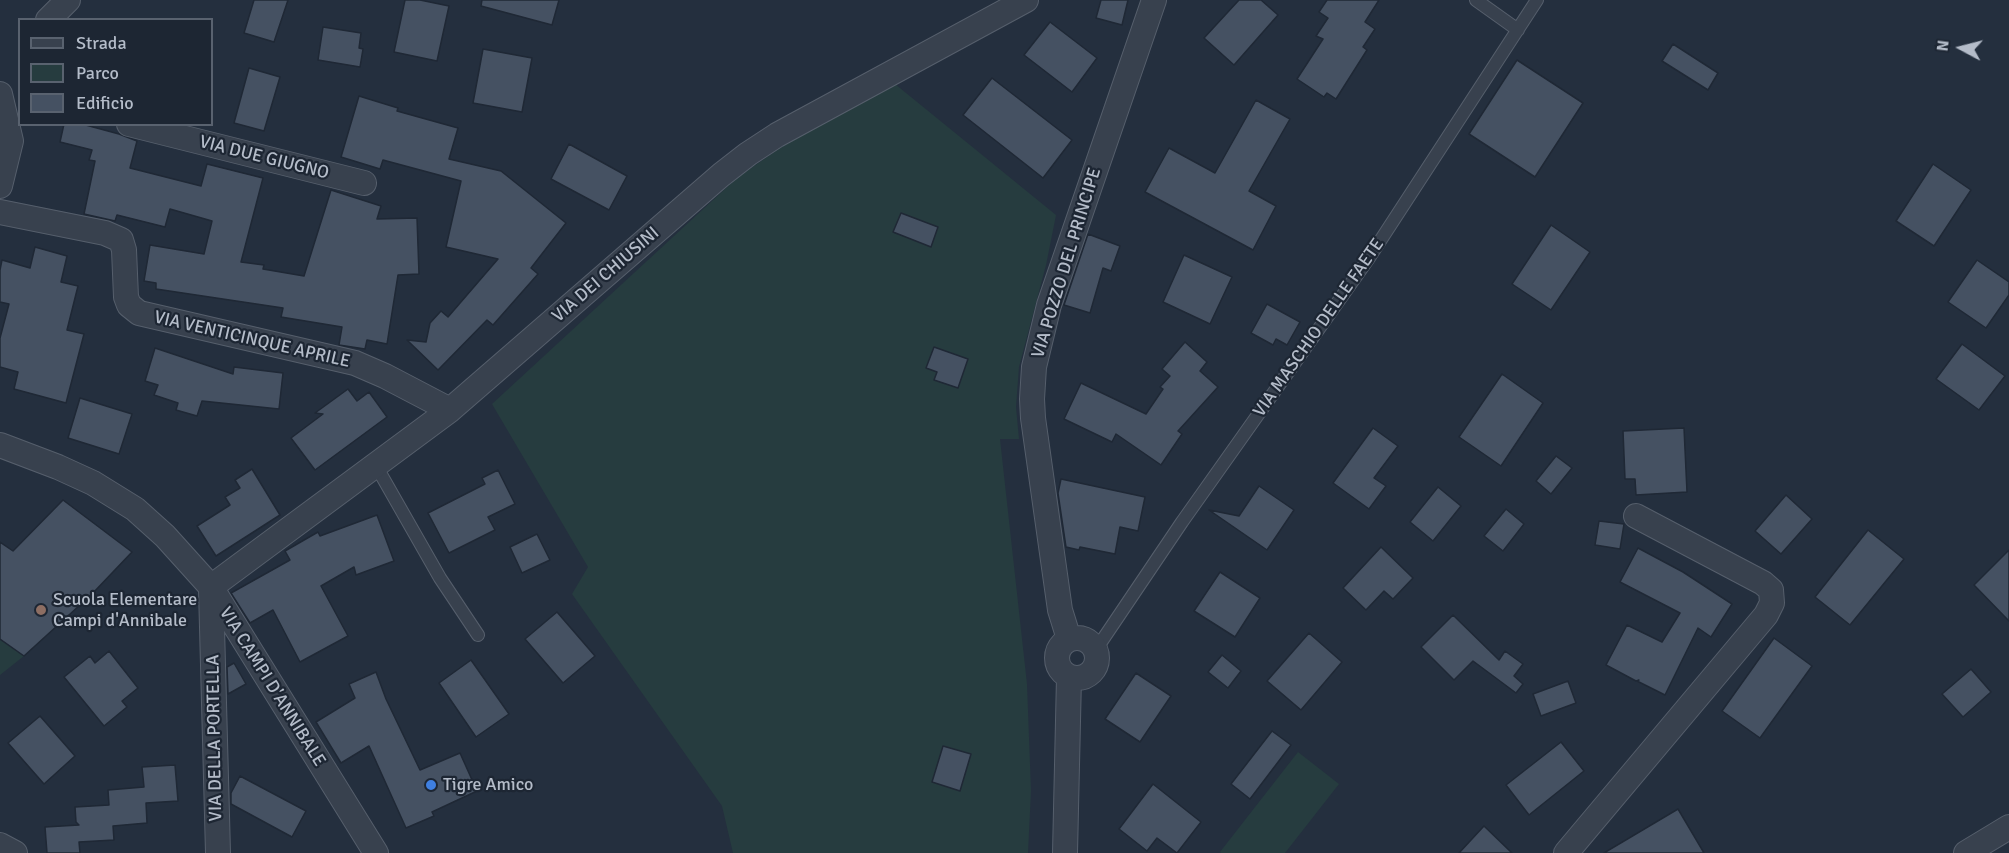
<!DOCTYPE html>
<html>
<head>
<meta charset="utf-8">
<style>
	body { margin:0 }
	#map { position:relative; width:2009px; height:853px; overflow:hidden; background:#242f3e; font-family:Signika,sans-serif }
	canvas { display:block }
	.legend { position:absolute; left:18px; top:18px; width:195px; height:108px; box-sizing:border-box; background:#1d2633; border:2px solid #59626f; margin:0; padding:8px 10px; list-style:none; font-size:18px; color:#b4bcc9 }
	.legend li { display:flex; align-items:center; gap:12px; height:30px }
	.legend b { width:30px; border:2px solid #59626f }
	.north { position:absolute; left:1931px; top:18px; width:60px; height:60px; -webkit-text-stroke:4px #1d2633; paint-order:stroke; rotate:277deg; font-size:16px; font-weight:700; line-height:24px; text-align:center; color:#b4bcc9 }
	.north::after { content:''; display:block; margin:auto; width:21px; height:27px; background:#b4bcc9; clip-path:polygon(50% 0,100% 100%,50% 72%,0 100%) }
</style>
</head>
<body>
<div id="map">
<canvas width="2009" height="853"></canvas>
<ul class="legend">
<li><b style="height:8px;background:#38414e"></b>Strada</li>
<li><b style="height:16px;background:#263c3f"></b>Parco</li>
<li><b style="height:16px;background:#455162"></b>Edificio</li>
</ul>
<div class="north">N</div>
</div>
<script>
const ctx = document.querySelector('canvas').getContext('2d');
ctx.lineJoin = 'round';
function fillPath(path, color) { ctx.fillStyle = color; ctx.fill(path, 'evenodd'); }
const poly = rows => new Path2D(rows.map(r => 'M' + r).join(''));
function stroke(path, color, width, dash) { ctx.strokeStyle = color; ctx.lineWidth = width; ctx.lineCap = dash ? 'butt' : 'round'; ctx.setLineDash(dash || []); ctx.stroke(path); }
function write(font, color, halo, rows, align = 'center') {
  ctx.font = font + ' Signika,sans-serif'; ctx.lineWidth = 4.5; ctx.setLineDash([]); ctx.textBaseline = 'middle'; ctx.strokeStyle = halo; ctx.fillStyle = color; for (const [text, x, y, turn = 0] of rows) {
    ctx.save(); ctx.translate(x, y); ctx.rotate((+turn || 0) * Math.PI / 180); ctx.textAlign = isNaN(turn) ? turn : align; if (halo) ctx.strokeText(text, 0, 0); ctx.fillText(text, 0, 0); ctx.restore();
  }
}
fillPath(poly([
	[895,84,1056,215,1046,265,1019,367,1016,407,1019,439,1000,439,1027,684,1031,791,1028,853,733,853,722,806,572,594,588,567,492,404,738,177,783,146],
	[901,213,938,227,931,246,894,233],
	[934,347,968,359,958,388,935,380,937,372,926,368],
	[943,746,971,755,960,791,932,782],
	[0,639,24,656,0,675],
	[1298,752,1339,784,1285,853,1221,853,1220,852]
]), '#263c3f');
const building = poly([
	[254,0,288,0,274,42,244,33,254,0],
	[405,0,420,0,449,6,437,61,394,52,405,0],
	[482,0,559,0,552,25,481,6,482,0],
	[1101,0,1128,0,1122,25,1096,18,1101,0],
	[1239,0,1261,0,1278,15,1234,65,1204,38,1239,0],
	[1327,0,1379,0,1365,22,1375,29,1363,47,1367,50,1336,99,1327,93,1324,97,1297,79,1323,39,1316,36,1328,18,1319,12,1327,0],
	[1050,22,1097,58,1072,92,1024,55,1050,22],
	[323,27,361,33,359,48,363,49,360,67,318,60,323,27],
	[1673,44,1718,73,1708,90,1662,61,1673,44],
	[483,49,532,58,522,112,473,103,483,49],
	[1517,60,1583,103,1535,177,1469,134,1517,60],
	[249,68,280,77,264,131,234,123,249,68],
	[992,78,1072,140,1043,178,963,115,992,78],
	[359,96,398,108,397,111,458,128,449,159,501,171,566,223,531,268,538,274,493,325,487,320,438,370,407,340,426,342,430,323,441,311,448,317,498,259,446,247,461,181,383,160,380,169,341,157,359,96],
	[1256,100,1290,119,1249,191,1276,206,1253,250,1145,192,1169,148,1215,173,1256,100],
	[64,124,82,124,119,134,137,141,130,168,201,186,207,164,263,178,241,262,264,265,263,269,304,276,331,190,381,206,377,219,417,218,419,274,398,275,387,344,367,340,365,349,339,345,342,327,281,317,283,308,156,289,156,283,144,281,150,245,204,254,212,221,170,209,165,227,117,215,115,221,84,214,95,161,89,160,92,150,60,142,64,124],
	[569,144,627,176,609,210,551,179,569,144],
	[1933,164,1971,190,1934,246,1896,221,1933,164],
	[901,213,938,227,931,247,893,232,901,213],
	[1551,225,1590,252,1551,310,1512,284,1551,225],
	[1088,234,1120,246,1111,271,1103,268,1090,313,1064,305,1088,234],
	[35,247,67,256,61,282,78,286,67,330,84,334,66,403,14,389,18,372,0,367,0,338,9,304,0,302,0,270,2,260,30,268,35,247],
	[1184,255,1232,277,1210,324,1163,302,1184,255],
	[1977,260,2009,282,2009,295,1986,328,1948,302,1977,260],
	[1267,304,1300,322,1287,345,1276,339,1273,345,1251,333,1267,304],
	[1185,342,1207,362,1200,371,1218,387,1178,431,1182,434,1161,465,1116,434,1112,442,1064,419,1081,383,1146,414,1163,389,1160,387,1170,376,1162,369,1185,342],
	[1962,344,2005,376,1979,410,1936,379,1962,344],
	[934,347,968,359,958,388,934,380,937,372,926,368,934,347],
	[155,348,233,374,234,367,283,373,279,409,202,401,197,416,176,410,178,403,154,395,158,385,145,381,155,348],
	[1502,374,1543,403,1501,466,1459,437,1502,374],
	[348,389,357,401,369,392,387,417,315,470,291,438,323,414,315,413,348,389],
	[80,398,132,414,119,454,68,438,80,398],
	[1373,428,1398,446,1374,478,1386,486,1369,509,1333,483,1373,428],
	[1684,428,1687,492,1636,495,1635,479,1625,479,1623,431,1684,428],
	[1556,456,1572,468,1551,494,1536,481,1556,456],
	[252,469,280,515,216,556,197,526,230,505,225,497,240,488,235,480,252,469],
	[498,470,515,504,488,517,495,530,449,553,428,513,485,484,482,478,498,470],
	[1061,479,1145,497,1138,531,1120,527,1115,554,1080,547,1079,550,1066,547,1058,493,1061,479],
	[1259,486,1294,510,1267,550,1209,510,1239,516,1259,486],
	[1438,487,1461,506,1433,541,1410,522,1438,487],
	[1786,495,1812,519,1781,554,1755,531,1786,495],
	[63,500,132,552,92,594,24,656,0,639,0,542,13,551,63,500],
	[1506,509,1524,524,1503,551,1484,536,1506,509],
	[377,515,394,561,356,575,354,567,321,586,348,636,300,662,273,610,250,623,231,593,290,560,285,551,318,532,320,536,377,515],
	[1599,521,1624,524,1620,549,1595,545,1599,521],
	[1868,530,1904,559,1850,625,1815,597,1868,530],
	[537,534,550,560,522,573,510,547,537,534],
	[1381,547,1413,578,1393,599,1384,591,1366,610,1343,588,1381,547],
	[1638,548,1683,572,1732,604,1711,637,1698,628,1665,695,1637,681,1639,680,1636,681,1606,665,1627,625,1662,642,1680,613,1620,582,1638,548],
	[2009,550,2009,621,1974,585,2009,550],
	[1220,572,1260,598,1235,637,1194,611,1220,572],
	[557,612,595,656,563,683,525,639,557,612],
	[1453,615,1499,660,1505,651,1523,664,1514,676,1523,684,1516,693,1473,661,1454,680,1421,647,1453,615],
	[1309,633,1342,662,1301,710,1267,681,1309,633],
	[1774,638,1812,666,1760,738,1722,711,1774,638],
	[109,651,138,688,122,701,127,707,104,726,64,677,90,656,95,663,109,651],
	[1222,655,1241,671,1228,688,1208,672,1222,655],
	[471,660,509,714,476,737,439,683,471,660],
	[234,663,246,684,228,694,227,667,234,663],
	[1971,669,1991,692,1963,717,1942,694,1971,669],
	[376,672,386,699,420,770,460,753,477,791,432,812,434,816,406,828,369,746,341,763,316,722,355,698,349,684,376,672],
	[1136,673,1171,696,1140,742,1105,719,1136,673],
	[1568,681,1576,703,1541,716,1533,694,1568,681],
	[40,716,75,756,44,784,8,743,40,716],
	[1272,731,1291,745,1250,799,1231,784,1272,731],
	[1561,742,1584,771,1529,815,1506,785,1561,742],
	[943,746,971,754,960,791,932,782,943,746],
	[175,765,178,801,146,803,147,823,113,826,114,840,79,842,80,853,47,853,45,827,79,825,76,822,75,807,109,805,108,790,144,787,142,767,175,765],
	[240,776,306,811,292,837,231,804,231,793,240,776],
	[1153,784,1201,822,1177,853,1157,838,1147,851,1119,829,1153,784],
	[1678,809,1704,853,1604,853,1678,809],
	[1484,826,1512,853,1459,853,1484,826]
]);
fillPath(building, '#455162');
stroke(building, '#1f2835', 1.5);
const lane = poly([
	[1476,0,1518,30],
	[375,464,440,578,478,635],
	[1095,651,1182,522,1369,258,1537,0]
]);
const street = poly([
	[48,20,68,0],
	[0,94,11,141,0,186],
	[129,124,364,183],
	[0,212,105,233,121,240,124,250,126,297,129,305,139,313,355,363,385,376,450,410],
	[0,445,58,467,93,483,135,509,165,536,211,587,376,853],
	[211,587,450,410,721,175,748,154,777,135,1026,0],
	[211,590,218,853],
	'1057 658a20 20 0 1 1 40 0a20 20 0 1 1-40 0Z',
	[1069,639,1060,610,1033,418,1032,399,1034,367,1049,305,1154,0],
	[0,845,15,853],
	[1065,853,1069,677],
	[1566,853,1766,615,1772,603,1771,590,1763,583,1636,516],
	[1966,853,2009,827]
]);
stroke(lane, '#565f6c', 14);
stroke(street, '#565f6c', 26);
stroke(lane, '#38414e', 12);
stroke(street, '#38414e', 24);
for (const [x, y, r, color] of [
	[41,610,6,"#8d6e63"],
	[431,785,6,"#3f7fe0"]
]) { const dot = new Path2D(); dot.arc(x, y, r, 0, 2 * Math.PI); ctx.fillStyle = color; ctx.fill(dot); stroke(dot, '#1d2633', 2); }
write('18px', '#b4bcc9', '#1d2633', [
	["VIA DUE GIUGNO",264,158,14],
	["VIA POZZO DEL PRINCIPE",1067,263,-73],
	["VIA DEI CHIUSINI",606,275,-41],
	["VIA MASCHIO DELLE FAETE",1319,328,-55],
	["VIA VENTICINQUE APRILE",252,340,13],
	["VIA CAMPI D'ANNIBALE",272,687,58],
	["VIA DELLA PORTELLA",215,738,-91]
]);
write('18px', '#b4bcc9', '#1d2633', [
	["Scuola Elementare",53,600],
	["Campi d'Annibale",53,621],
	["Tigre Amico",443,785]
], 'left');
</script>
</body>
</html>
